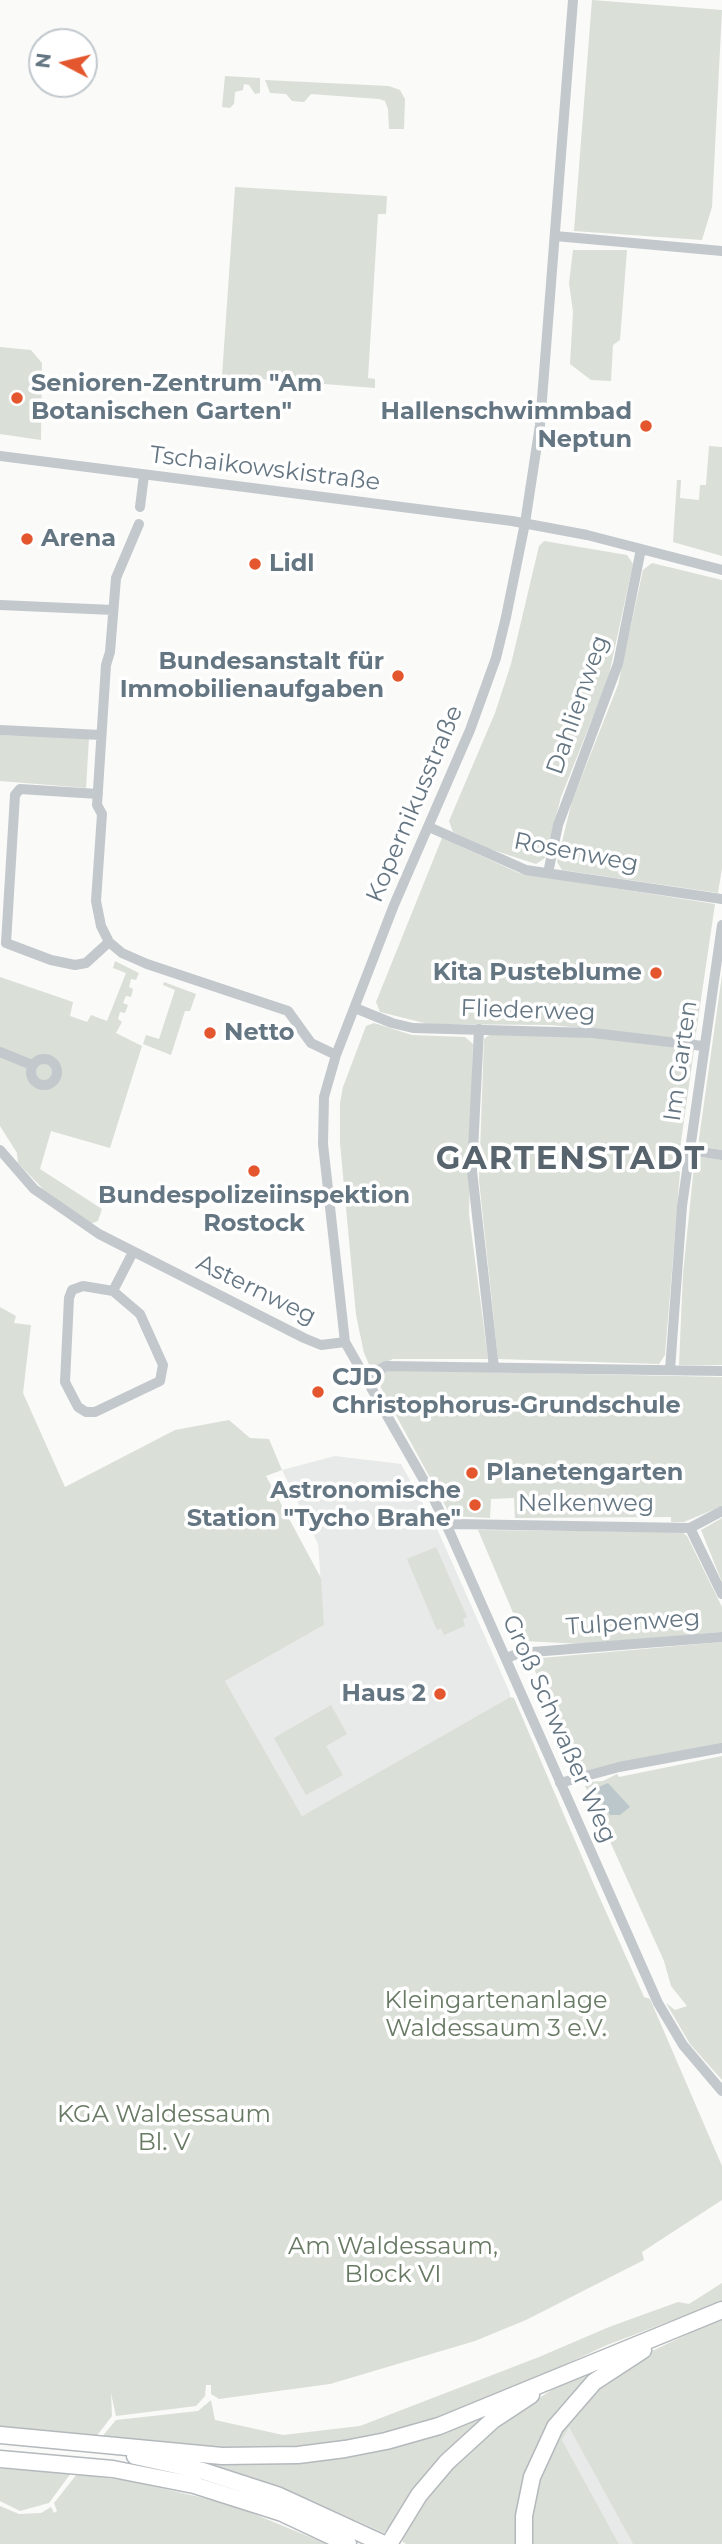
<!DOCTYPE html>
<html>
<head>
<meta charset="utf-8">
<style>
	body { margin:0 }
	#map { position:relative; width:722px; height:2544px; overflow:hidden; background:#fafaf8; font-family:Montserrat,sans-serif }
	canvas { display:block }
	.north { position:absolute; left:28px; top:28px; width:70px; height:70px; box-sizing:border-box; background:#fff; border:2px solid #c1c8cd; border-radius:50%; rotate:277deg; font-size:19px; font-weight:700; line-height:28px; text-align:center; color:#657683 }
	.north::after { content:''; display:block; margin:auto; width:24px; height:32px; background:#e4572e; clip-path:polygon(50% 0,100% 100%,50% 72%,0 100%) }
</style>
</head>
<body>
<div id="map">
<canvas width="722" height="2544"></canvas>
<div class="north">N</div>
</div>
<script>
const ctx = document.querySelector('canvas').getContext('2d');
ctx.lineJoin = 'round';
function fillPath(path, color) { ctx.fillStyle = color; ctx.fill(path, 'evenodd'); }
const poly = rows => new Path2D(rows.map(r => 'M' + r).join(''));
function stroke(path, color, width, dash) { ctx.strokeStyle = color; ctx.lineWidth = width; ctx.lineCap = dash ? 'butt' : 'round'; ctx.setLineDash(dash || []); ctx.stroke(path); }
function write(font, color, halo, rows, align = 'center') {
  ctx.font = font + ' Montserrat,sans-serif'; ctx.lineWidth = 7; ctx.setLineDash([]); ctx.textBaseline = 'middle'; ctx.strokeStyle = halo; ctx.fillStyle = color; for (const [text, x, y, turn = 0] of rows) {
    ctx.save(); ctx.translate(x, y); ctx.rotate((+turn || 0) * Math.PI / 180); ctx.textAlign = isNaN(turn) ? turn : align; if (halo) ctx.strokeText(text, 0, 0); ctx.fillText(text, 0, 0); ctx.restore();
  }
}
fillPath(poly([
	[335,1456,401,1464,439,1533,510,1693,510,1697,302,1816,225,1681,324,1625,318,1544,282,1470],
	[569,2426,633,2544,619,2544,562,2440]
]), '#e8e9e9');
fillPath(poly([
	[592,0,722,10,712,207,702,240,574,231],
	[225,76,260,78,260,93,255,94,249,85,244,84,243,90,235,92,234,104,230,108,222,107],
	[265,80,389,86,400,90,405,99,404,129,389,129,388,109,385,101,379,99,311,94,304,102,292,101,286,94,270,93],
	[235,187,387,196,386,214,378,214,368,378,375,379,375,388,222,376],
	[573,250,627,250,620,340,613,345,611,381,591,380,570,364,573,312,569,283],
	[0,347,31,350,42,363,41,440,0,434],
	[709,446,722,447,722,556,673,542,677,480,681,480,680,498,699,500,700,485,706,485],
	[544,541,627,555,633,564,608,679,561,797,545,858,536,864,490,849,453,832,449,821,495,713,511,664,539,546],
	[652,563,722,580,722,868,718,893,562,870,557,862,572,801,618,685,643,570],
	[0,735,89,738,86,788,0,781],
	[442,838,519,873,715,904,695,1040,551,1025,428,1024,380,1012,376,1002],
	[115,961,139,973,136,980,131,979,129,987,133,989,131,997,126,996,123,1003,128,1005,125,1013,120,1012,118,1019,122,1022,116,1033,142,1046,110,1148,51,1131,40,1169,102,1209,98,1221,90,1224,44,1190,18,1163,17,1153,0,1126,0,977,73,1002,70,1016,87,1022,91,1015,107,1021,126,973,113,968],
	[722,975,722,1150,698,1146],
	[164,982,196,994,190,1011,185,1011,171,1055,143,1044,146,1035,159,1039,175,990,163,985],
	[374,1023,412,1035,465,1037,473,1044,469,1214,488,1359,393,1359,371,1369,364,1353,356,1315,340,1143,340,1103,343,1087,366,1026],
	[492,1033,585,1036,694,1050,677,1170,680,1172,665,1355,659,1364,498,1359,479,1180,484,1039],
	[695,1156,722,1160,722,1365,679,1365,683,1274],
	[0,1307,16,1316,14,1323,31,1325,23,1393,65,1487,175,1430,229,1420,250,1438,269,1439,282,1470,266,1476,321,1578,324,1625,225,1681,302,1816,510,1697,514,1698,594,1885,644,1997,650,1999,722,2166,722,2200,642,2252,644,2260,526,2320,475,2341,330,2384,219,2399,211,2394,211,2385,206,2385,205,2396,196,2406,116,2416,111,2393,112,2416,95,2438,0,2431],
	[386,1370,722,1377,722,1506,684,1522,671,1522,671,1517,515,1518,514,1498,491,1499,490,1518,451,1516,381,1388,379,1373],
	[722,1518,722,1582,701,1530],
	[478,1530,682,1532,687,1536,722,1607,722,1632,580,1644,525,1641],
	[436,1547,467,1617,463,1619,465,1626,444,1635,441,1628,437,1630,407,1559],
	[722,1642,722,1744,579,1774,530,1659],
	[331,1705,347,1734,326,1746,343,1775,306,1795,274,1738],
	[722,1756,722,2080,690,2044,666,2003,675,2010,687,2006,671,1986,664,1961,585,1786,587,1782,603,1781,617,1774,619,1777],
	[722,2283,722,2301,715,2304,607,2345,462,2412,372,2439,266,2452,101,2438,116,2420,198,2411,211,2400,215,2420,283,2435,360,2426,539,2357,609,2327,678,2302,689,2304],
	[722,2318,722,2544,633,2544,569,2427,562,2440,619,2544,528,2544,530,2507,551,2443,597,2385,652,2351],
	[616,2359,549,2427,520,2544,406,2544,402,2541,412,2517,436,2484,494,2428,556,2387],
	[507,2402,424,2481,384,2533,288,2490,202,2462,279,2461],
	[0,2469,6,2469,71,2473,49,2503,20,2511,0,2501],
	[77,2474,129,2481,204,2498,242,2509,327,2544,0,2544,0,2506,19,2514,41,2513,51,2507,54,2513,57,2511,54,2503]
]), '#dadfd7');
fillPath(poly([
	[608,1783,630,1807,620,1815,610,1815,598,1796,599,1787]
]), '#bbc7cb');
const highway = poly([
	[0,2435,222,2456,298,2455,345,2449,386,2441,439,2426,722,2310],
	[135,2456,203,2471,277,2495,384,2544],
	[0,2459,113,2469,194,2485,282,2513,348,2544],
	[389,2544,419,2495,447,2462,493,2420,531,2395],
	[524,2544,524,2516,532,2477,555,2427,594,2382,643,2350]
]);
stroke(highway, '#b4b9bd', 19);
stroke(poly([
	[573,0,540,425,525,523,506,617,496,658,470,730,394,905,336,1055,324,1097,323,1144,345,1342,430,1491,451,1535,658,2003,683,2045,722,2091],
	[555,236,722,251],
	[0,456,512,521,587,535,722,570],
	[140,507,144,475],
	[139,524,116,578,110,652,106,665,97,805,102,814,96,901,101,926,109,942,122,953,147,964,288,1011,311,1043,336,1055],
	[0,605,113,610],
	[0,730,101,735],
	[98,794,20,789,15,795,6,943,51,960,75,965,86,963,109,942],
	[429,827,526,870,722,899],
	[548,873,558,825,618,664,641,549],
	[355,1008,392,1023,413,1028,593,1033,703,1046],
	[479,1029,472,1171,494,1368],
	[0,1052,32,1065],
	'31 1072a13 13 0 1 1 26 0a13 13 0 1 1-26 0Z',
	[0,1150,34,1189,99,1234,304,1338,321,1345,345,1342],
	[689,1150,722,1155],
	[83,1286,113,1291,140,1314,163,1365,160,1381,95,1412,86,1412,78,1407,65,1382,69,1298,72,1290,83,1286],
	[113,1291,133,1252],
	[670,1370,682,1206,722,925],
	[364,1378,386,1366,722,1371],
	[447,1526,454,1524,690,1528,722,1511],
	[690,1528,722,1594],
	[506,1658,520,1653,722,1637],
	[560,1783,619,1767,722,1748]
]), '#c3c8cc', 10);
stroke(highway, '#fff', 16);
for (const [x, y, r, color] of [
	[17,398,7,"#e4572e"],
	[646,426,7,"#e4572e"],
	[27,539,7,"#e4572e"],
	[255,564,7,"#e4572e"],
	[398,676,7,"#e4572e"],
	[656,973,7,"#e4572e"],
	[210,1033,7,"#e4572e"],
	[254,1171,7,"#e4572e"],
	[318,1392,7,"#e4572e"],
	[472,1473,7,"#e4572e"],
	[475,1505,7,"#e4572e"],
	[440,1694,7,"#e4572e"]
]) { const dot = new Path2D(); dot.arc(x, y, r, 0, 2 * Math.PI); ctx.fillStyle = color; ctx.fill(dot); stroke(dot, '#fff', 2.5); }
write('bold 24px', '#657683', '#fff', [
	["Senioren-Zentrum \"Am",31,384],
	["Botanischen Garten\"",31,412],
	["Hallenschwimmbad",632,412,"right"],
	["Neptun",632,440,"right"],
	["Arena",41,539],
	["Lidl",269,564],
	["Bundesanstalt für",384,662,"right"],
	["Immobilienaufgaben",384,690,"right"],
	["Kita Pusteblume",642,973,"right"],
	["Netto",224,1033],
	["Bundespolizeiinspektion",254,1196,"center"],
	["Rostock",254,1224,"center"],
	["CJD",332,1378],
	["Christophorus-Grundschule",332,1406],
	["Planetengarten",486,1473],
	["Astronomische",461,1491,"right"],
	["Station \"Tycho Brahe\"",461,1519,"right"],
	["Haus 2",426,1694,"right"]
], 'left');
write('24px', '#657683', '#fff', [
	["Tschaikowskistraße",265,469,7],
	["Dahlienweg",578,705,-71],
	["Kopernikusstraße",415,804,-67],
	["Rosenweg",576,853,11],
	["Fliederweg",528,1011,2],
	["Im Garten",681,1061,-82],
	["Asternweg",256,1290,26],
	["Nelkenweg",586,1504],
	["Tulpenweg",633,1623,-4],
	["Groß Schwaßer Weg",559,1729,66]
]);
write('24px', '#687a64', '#fff', [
	["Kleingartenanlage",496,2001],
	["Waldessaum 3 e.V.",496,2029],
	["KGA Waldessaum",164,2115],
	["Bl. V",164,2143],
	["Am Waldessaum,",393,2247],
	["Block VI",393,2275]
]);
ctx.letterSpacing = '2px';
write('bold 32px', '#57646e', '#fff', [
	["GARTENSTADT",571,1160]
]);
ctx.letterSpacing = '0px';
</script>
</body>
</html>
